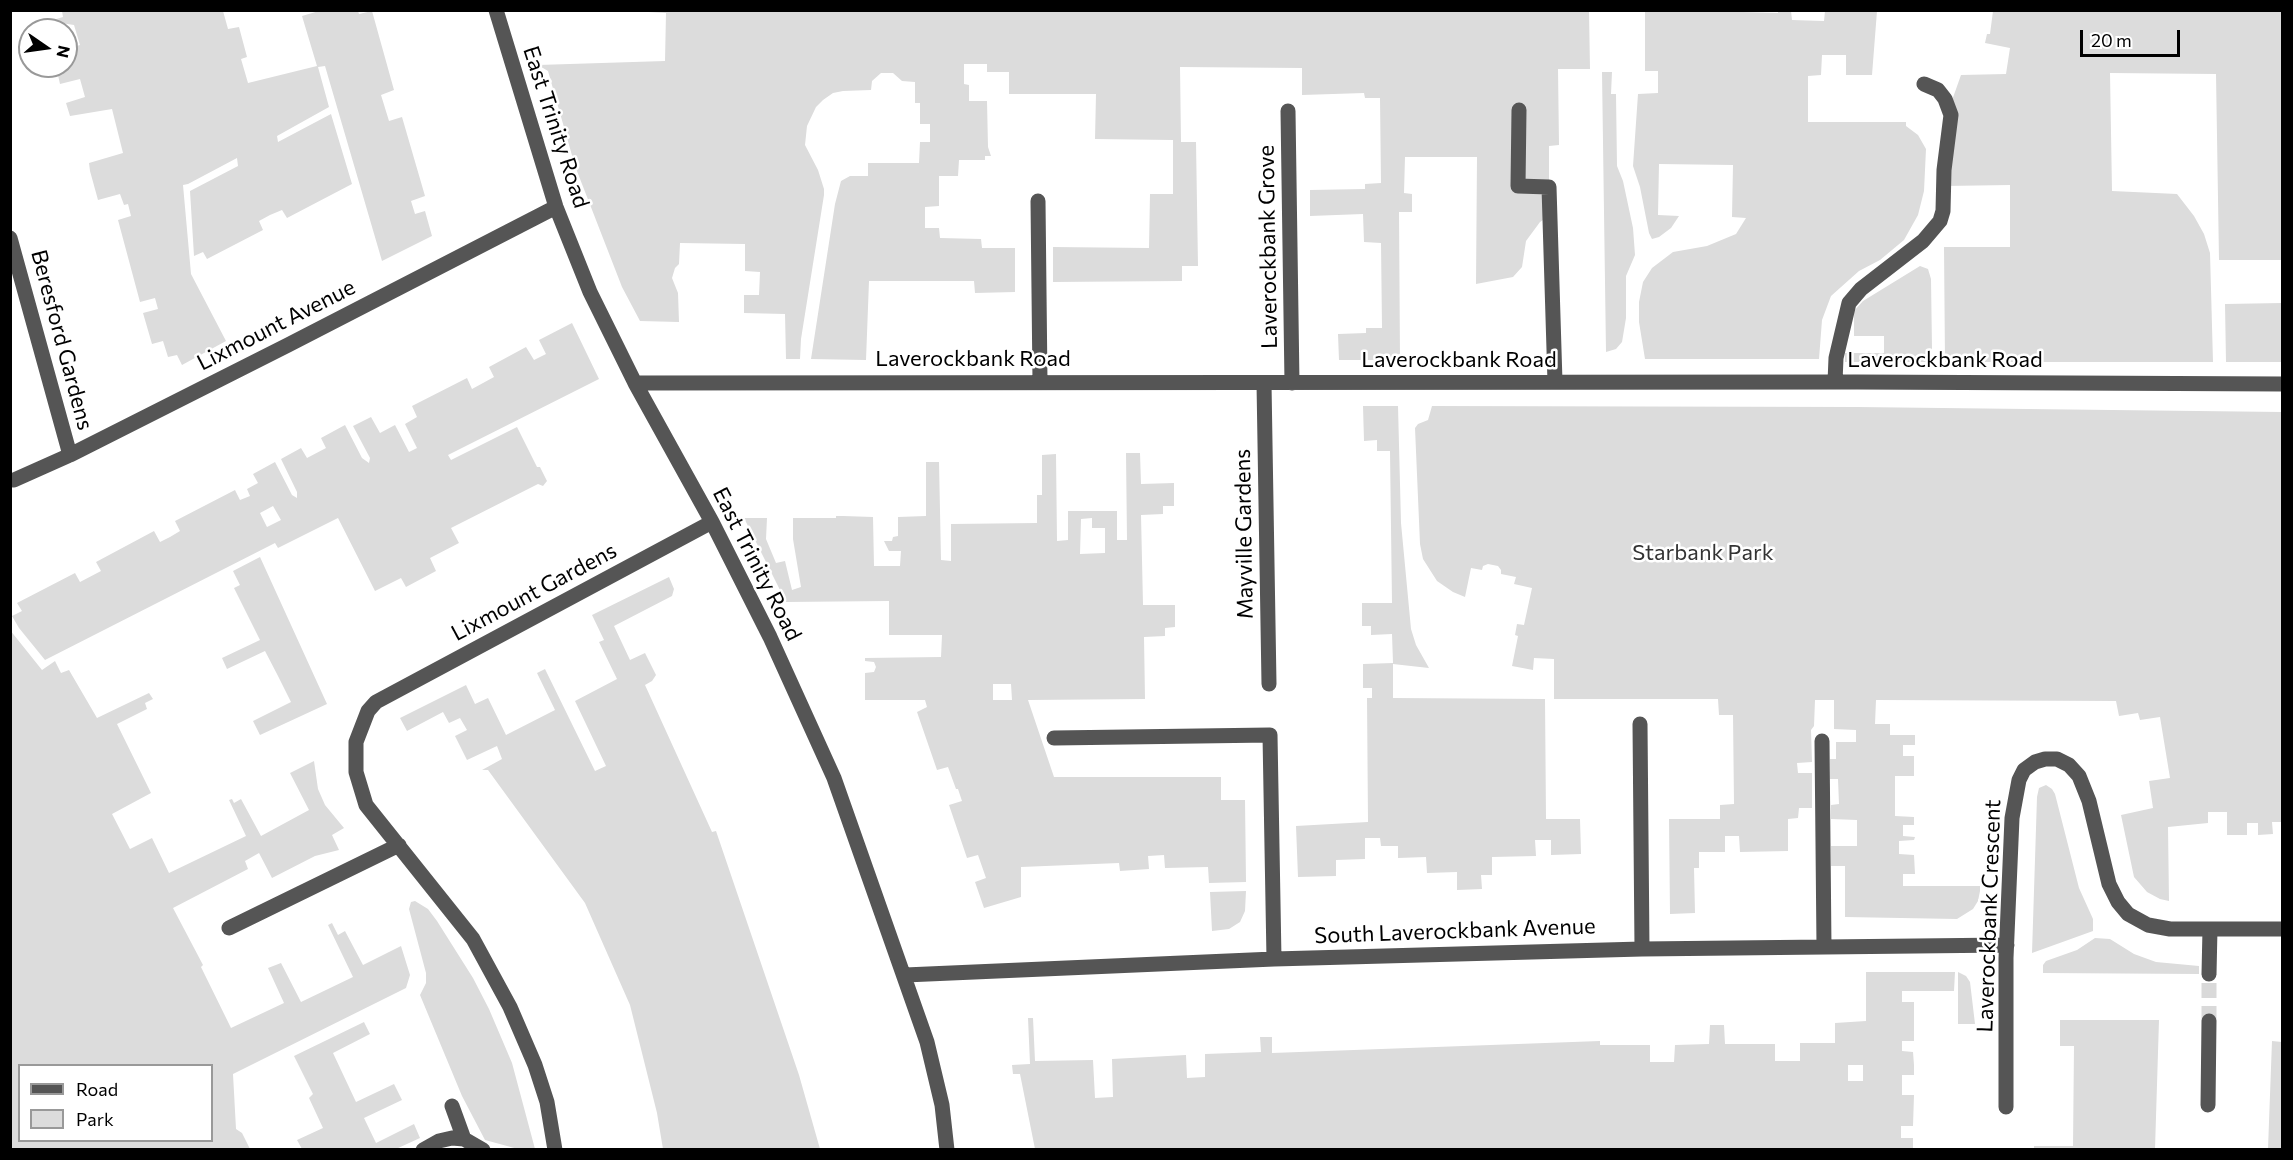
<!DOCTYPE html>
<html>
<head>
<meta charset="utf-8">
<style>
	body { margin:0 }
	#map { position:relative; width:2293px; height:1160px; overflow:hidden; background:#fff; font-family:Commissioner,sans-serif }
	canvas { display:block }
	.frame { position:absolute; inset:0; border:12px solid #000; pointer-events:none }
	.legend { position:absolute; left:18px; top:1064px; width:195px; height:78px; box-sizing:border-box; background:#fff; border:2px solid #999; margin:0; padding:8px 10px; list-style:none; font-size:18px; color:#000 }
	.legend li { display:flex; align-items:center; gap:12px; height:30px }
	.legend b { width:30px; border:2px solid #999 }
	.north { position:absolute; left:18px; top:18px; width:60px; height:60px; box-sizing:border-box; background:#fff; border:2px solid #999; border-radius:50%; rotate:103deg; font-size:16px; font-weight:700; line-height:24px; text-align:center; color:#000 }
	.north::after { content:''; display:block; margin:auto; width:21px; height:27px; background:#000; clip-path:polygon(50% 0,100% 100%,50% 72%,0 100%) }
	.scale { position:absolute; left:2080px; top:30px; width:100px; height:27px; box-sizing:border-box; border:3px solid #000; border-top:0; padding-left:8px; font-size:18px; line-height:21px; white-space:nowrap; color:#000; -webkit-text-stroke:4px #fff; paint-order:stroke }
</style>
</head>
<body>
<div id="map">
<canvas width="2293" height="1160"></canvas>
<div class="frame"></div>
<ul class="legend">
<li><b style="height:8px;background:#555"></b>Road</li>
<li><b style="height:16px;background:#dcdcdc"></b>Park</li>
</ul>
<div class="north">N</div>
<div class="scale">20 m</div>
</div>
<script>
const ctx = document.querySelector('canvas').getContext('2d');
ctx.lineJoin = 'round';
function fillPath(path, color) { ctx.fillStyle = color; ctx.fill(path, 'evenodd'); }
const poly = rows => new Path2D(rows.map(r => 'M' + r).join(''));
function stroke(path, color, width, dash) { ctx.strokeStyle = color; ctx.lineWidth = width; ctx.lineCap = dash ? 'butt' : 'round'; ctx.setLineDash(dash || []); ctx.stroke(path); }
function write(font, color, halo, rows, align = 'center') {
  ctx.font = font + ' Commissioner,sans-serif'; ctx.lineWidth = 5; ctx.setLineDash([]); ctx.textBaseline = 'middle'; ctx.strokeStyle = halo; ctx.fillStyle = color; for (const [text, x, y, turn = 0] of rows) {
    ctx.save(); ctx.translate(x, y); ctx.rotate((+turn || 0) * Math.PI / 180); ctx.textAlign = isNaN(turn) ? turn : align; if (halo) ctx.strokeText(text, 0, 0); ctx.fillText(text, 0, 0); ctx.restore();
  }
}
fillPath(poly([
	[1645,10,1742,10,1743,12,1778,13,1778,11,1791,11,1792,20,1824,21,1825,11,1877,11,1872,75,1846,75,1846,55,1822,55,1821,75,1808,76,1808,122,1906,122,1906,126,1918,135,1926,149,1924,191,1918,215,1904,240,1880,260,1859,271,1831,296,1822,320,1819,359,1645,359,1639,322,1639,302,1643,282,1652,268,1673,252,1707,246,1736,234,1746,218,1732,217,1733,165,1659,164,1658,215,1679,216,1671,228,1659,237,1652,239,1649,233,1640,187,1633,166,1638,94,1658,93,1658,71,1645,71],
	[62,11,223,11,228,29,239,27,247,57,241,59,248,83,317,66,302,16,319,11,358,11,359,14,372,11,394,90,381,95,389,121,402,117,425,196,411,201,415,214,425,211,432,236,382,261,325,66,318,67,329,107,277,136,278,142,331,114,352,184,287,218,282,210,270,215,259,221,263,230,207,259,203,252,194,256,190,191,238,166,237,158,188,184,183,185,191,274,226,341,182,365,177,355,168,357,163,341,152,344,143,313,158,309,155,298,140,302,118,220,131,216,128,204,124,205,120,194,98,200,90,171,89,163,123,153,112,109,70,116,66,103,85,97,80,79,60,84,56,66,66,66,66,49,80,45,74,25,61,23,45,27,43,23,63,17],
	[631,11,1589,11,1590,69,1558,69,1559,145,1549,146,1549,216,1540,222,1526,241,1522,267,1513,277,1476,284,1477,157,1405,157,1404,193,1412,194,1412,212,1399,212,1400,360,1339,360,1338,334,1366,333,1366,328,1382,328,1381,243,1364,242,1363,214,1310,216,1310,190,1365,189,1365,184,1381,183,1380,98,1365,98,1364,93,1302,95,1302,68,1180,67,1181,142,1196,142,1198,266,1182,266,1182,281,1053,282,1053,247,1149,248,1150,194,1173,194,1173,140,1095,139,1096,94,1009,94,1009,72,987,72,987,64,964,64,964,84,969,85,969,101,987,101,988,147,991,156,985,156,985,160,959,160,958,176,939,176,939,206,925,207,925,228,939,228,940,238,981,239,982,248,1015,248,1015,292,975,293,974,281,869,281,866,360,811,359,835,204,841,181,850,176,868,176,868,163,919,163,920,142,930,142,930,124,920,124,920,103,915,103,915,82,902,81,893,73,881,73,872,81,871,90,843,91,833,93,823,100,816,107,807,126,805,145,818,170,824,189,824,195,801,339,800,359,786,359,785,314,744,313,744,295,759,295,760,272,745,271,745,244,680,243,679,264,675,268,672,278,678,293,679,322,640,321,622,287,575,166,548,71,538,65,665,61,666,13],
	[1993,11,2282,11,2282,260,2219,260,2216,74,2110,73,2112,191,2177,194,2194,216,2204,234,2210,253,2213,362,1945,362,1944,247,2010,247,2010,185,1944,186,1950,106,1961,75,2006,74,2010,48,1985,43,1987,34,1990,34],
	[1602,72,1612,72,1611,94,1616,94,1617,166,1623,181,1633,228,1635,255,1626,276,1626,318,1622,342,1616,349,1606,352],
	[1920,266,1928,269,1931,279,1932,349,1927,357,1927,362,1845,362,1845,353,1884,353,1884,336,1854,336,1854,311,1863,301],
	[2282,303,2282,362,2226,362,2225,304],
	[572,323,599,379,448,455,451,460,517,427,537,467,540,467,547,481,543,486,538,484,451,528,459,543,430,558,436,571,406,587,401,578,375,591,338,518,278,548,275,543,45,660,19,628,12,616,22,611,17,603,75,573,80,582,101,571,96,562,154,531,160,542,170,537,180,531,175,521,235,490,240,500,250,496,247,489,258,483,253,474,275,462,292,495,297,498,297,492,281,459,301,448,307,458,326,448,321,438,345,425,362,458,369,463,370,458,353,426,371,417,380,433,395,425,409,452,417,448,405,424,417,417,412,406,467,378,472,389,494,377,489,367,526,347,534,360,546,354,539,340],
	[273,506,281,520,267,527,260,513],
	[1363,406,1398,406,1401,523,1411,629,1416,645,1429,668,1393,664,1393,698,1545,699,1546,819,1580,819,1581,854,1551,855,1551,840,1535,840,1536,856,1492,857,1492,875,1481,875,1482,889,1457,890,1457,872,1427,873,1426,857,1398,858,1398,846,1381,846,1380,838,1365,838,1365,859,1336,860,1336,876,1298,877,1296,826,1368,822,1367,698,1372,698,1372,688,1363,688,1363,664,1393,663,1392,634,1371,635,1371,626,1362,626,1362,603,1392,603,1390,451,1377,451,1377,440,1364,441],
	[1432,406,1857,407,2282,412,2282,822,2272,822,2273,834,2258,835,2258,823,2247,823,2247,835,2227,835,2227,812,2208,812,2208,823,2168,827,2169,901,2160,899,2147,892,2134,877,2121,815,2153,808,2149,781,2170,778,2160,717,2140,720,2138,713,2119,716,2116,701,1876,700,1875,724,1890,724,1890,735,1915,735,1915,745,1903,745,1903,756,1914,756,1914,776,1895,776,1895,816,1914,817,1914,825,1903,825,1903,836,1915,837,1914,840,1899,841,1899,854,1914,855,1915,874,1903,874,1903,886,1980,886,1980,891,1978,901,1973,909,1957,919,1845,917,1845,866,1831,866,1831,846,1857,846,1857,820,1831,819,1831,805,1839,804,1838,779,1830,779,1830,759,1836,759,1836,742,1856,742,1856,730,1834,729,1834,700,1815,700,1814,726,1811,730,1812,762,1797,763,1798,773,1812,773,1812,808,1799,808,1798,818,1788,819,1788,851,1740,852,1739,836,1725,836,1725,852,1699,852,1699,868,1694,868,1695,913,1670,914,1669,819,1720,819,1720,805,1734,804,1733,715,1719,715,1718,699,1554,699,1554,659,1534,658,1533,670,1512,666,1518,636,1515,635,1517,624,1524,625,1532,588,1514,584,1516,577,1501,574,1501,570,1498,566,1488,564,1483,566,1482,570,1471,568,1465,597,1453,592,1437,581,1423,559,1420,544,1415,428,1418,424,1428,420],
	[1126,453,1140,453,1141,484,1174,483,1174,506,1163,506,1163,514,1141,515,1143,605,1175,605,1175,627,1165,628,1165,636,1144,637,1145,699,1028,700,1054,777,1221,777,1221,800,1245,800,1246,882,1209,883,1208,867,1165,868,1164,855,1148,856,1149,869,1120,871,1119,863,1021,867,1021,897,984,908,975,882,986,878,978,855,967,858,949,805,962,801,958,789,956,789,948,767,937,770,917,712,927,707,925,700,865,700,865,673,874,672,876,667,874,662,865,661,865,658,941,657,942,635,889,635,889,601,786,602,744,518,767,518,766,539,776,563,785,561,792,590,801,587,793,539,793,518,836,518,836,516,843,516,873,517,874,566,900,566,901,551,889,551,884,541,892,541,893,537,898,536,898,517,926,516,926,462,939,462,941,560,951,561,951,524,1037,523,1037,495,1042,495,1042,455,1056,454,1057,541,1068,540,1068,511,1117,511,1117,540,1127,540],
	[1092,518,1092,528,1105,528,1105,553,1080,554,1081,519],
	[993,684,1011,684,1012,700,993,700],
	[260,557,327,704,260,735,253,721,291,702,278,676,265,651,227,669,222,658,260,640,234,588,240,585,233,571],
	[669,577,674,589,672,596,614,626,630,660,645,653,656,675,652,681,645,685,712,832,716,831,799,1075,820,1149,663,1149,657,1113,630,1005,585,903,488,770,482,770,502,759,497,746,467,760,455,736,467,730,460,718,449,723,443,712,407,731,400,718,466,685,475,704,488,698,506,735,555,710,537,673,545,669,595,771,606,766,575,701,617,679,599,642,604,640,592,615],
	[10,630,42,670,55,661,61,673,69,670,97,718,149,693,153,699,145,703,147,709,117,724,151,793,112,814,130,849,152,838,169,873,246,836,229,800,232,799,234,803,241,799,261,836,309,810,290,773,314,761,318,789,325,805,344,828,332,835,339,850,315,856,272,878,259,853,245,861,248,869,173,908,203,965,201,967,231,1028,284,1003,268,968,281,963,301,1002,353,977,328,925,332,923,338,935,345,931,363,965,401,946,410,975,406,988,233,1074,236,1129,242,1133,250,1149,11,1149],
	[20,1066,212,1066,212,1140,20,1140],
	[2046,785,2052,789,2055,794,2079,888,2093,919,2093,931,2032,953,2037,797,2039,788],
	[1246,891,1245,911,1240,922,1229,929,1212,931,1210,892],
	[415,901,428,909,437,921,473,978,489,1009,512,1063,535,1149,518,1149,485,1140,462,1096,420,995,426,983,426,973,409,909,411,902],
	[2095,938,2110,939,2134,954,2156,962,2199,966,2199,974,2043,973,2043,965,2046,961,2077,950],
	[1866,972,1955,972,1954,991,1902,991,1902,1002,1914,1002,1914,1041,1902,1041,1902,1051,1913,1052,1914,1065,1914,1075,1902,1075,1902,1095,1914,1095,1913,1126,1901,1126,1901,1138,1913,1138,1913,1149,1035,1149,1020,1074,1013,1074,1012,1065,1030,1064,1028,1018,1033,1018,1035,1061,1093,1060,1095,1098,1113,1097,1112,1059,1186,1055,1187,1078,1205,1077,1205,1054,1261,1052,1260,1037,1272,1037,1272,1053,1600,1041,1600,1045,1650,1045,1650,1062,1674,1062,1675,1045,1709,1044,1710,1025,1724,1025,1725,1044,1775,1044,1775,1061,1800,1061,1800,1043,1835,1043,1835,1023,1866,1021],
	[1848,1065,1863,1065,1863,1081,1848,1081],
	[1958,972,1966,976,1970,982,1975,1024,1958,1024],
	[2060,1020,2159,1020,2155,1149,2034,1149,2034,1146,2073,1146,2074,1046,2060,1046],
	[364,1022,370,1034,333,1053,356,1102,394,1084,402,1100,364,1118,376,1143,414,1124,420,1138,396,1149,302,1149,297,1140,323,1128,309,1098,313,1094,294,1056],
	[2272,1041,2282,1042,2282,1149,2268,1149]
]), '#dcdcdc');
stroke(poly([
	[2209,1021,2209,974]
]), '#d9d9d9', 15, [15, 8]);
stroke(poly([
	[496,10,556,207,590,292,635,383,712,522,770,637,834,778,927,1042,942,1105,947,1150],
	[1519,110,1518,186,1549,187,1555,382],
	[1288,111,1292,383],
	[1038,201,1040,382],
	[10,238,70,455],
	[1835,382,1836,358,1849,303,1861,289,1923,241,1940,221,1943,211,1944,170,1951,115,1945,99,1938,90,1924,84],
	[635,383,1857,382,2282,384],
	[1264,383,1269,684],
	[14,480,70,455,288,345,556,207],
	[1640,724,1642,949],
	[1054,738,1270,735,1274,959],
	[1822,741,1824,947],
	[229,928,399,845],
	[2209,974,2210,929],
	[905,975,1274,959,1642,949,2007,945],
	[2208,1105,2209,1021],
	[452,1106,464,1139,483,1150],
	[2006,1107,2006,958,2012,818,2019,780,2024,770,2035,762,2045,759,2057,759,2069,765,2079,776,2089,801,2109,884,2118,902,2128,914,2148,925,2170,929,2282,929],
	[423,1150,439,1141,452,1138,464,1139],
	[555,1150,547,1102,535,1065,510,1007,473,939,366,805,356,772,356,742,368,711,376,702,712,522]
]), '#555', 15);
write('22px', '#000', '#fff', [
	["East Trinity Road",556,127,72],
	["Laverockbank Grove",1268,247,-91],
	["Lixmount Avenue",276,325,-27],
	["Beresford Gardens",62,340,75],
	["Laverockbank Road",973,359],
	["Laverockbank Road",1459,360],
	["Laverockbank Road",1945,360],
	["Mayville Gardens",1244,534,-91],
	["East Trinity Road",757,564,63],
	["Lixmount Gardens",534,592,-28],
	["Laverockbank Crescent",1989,916,-88],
	["South Laverockbank Avenue",1455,931,-2]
]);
write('22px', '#333', '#fff', [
	["Starbank Park",1703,553]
]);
</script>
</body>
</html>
